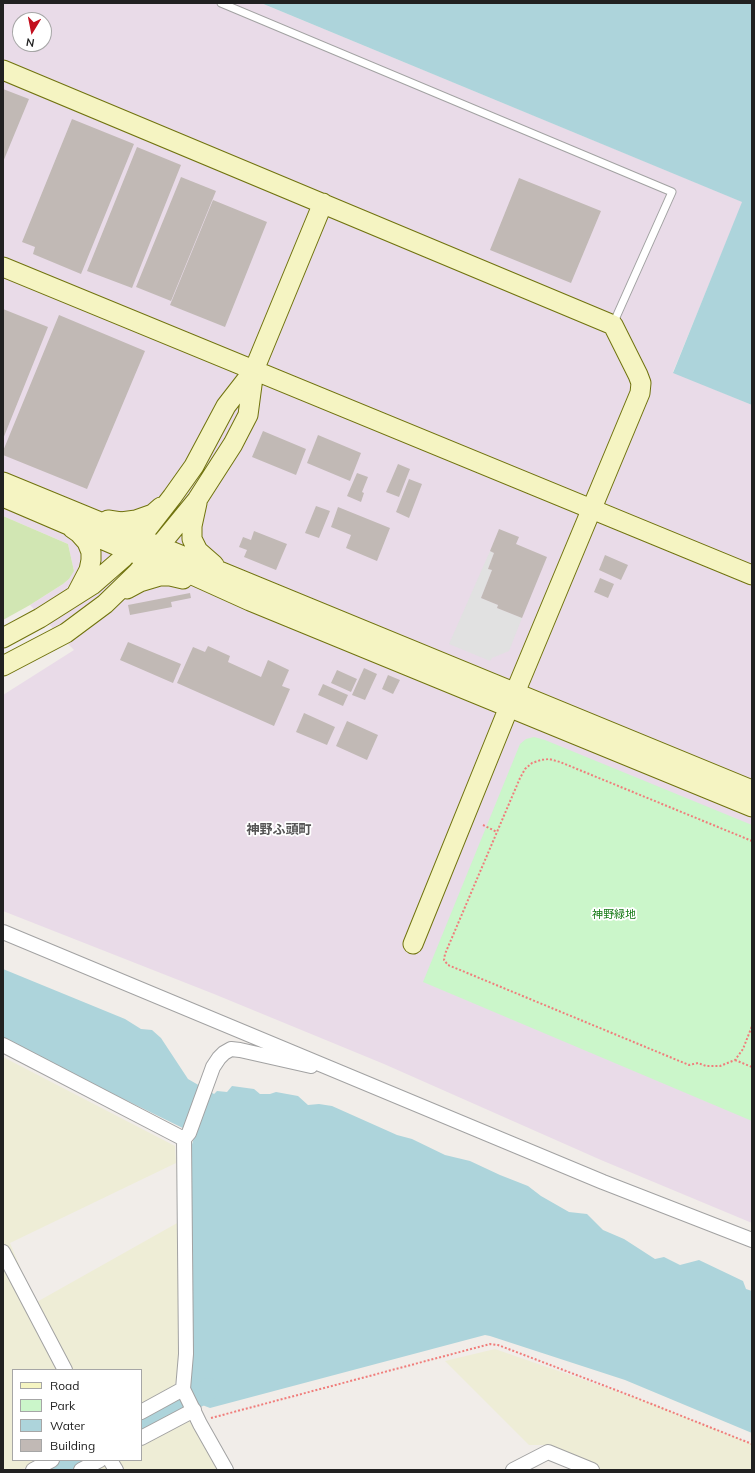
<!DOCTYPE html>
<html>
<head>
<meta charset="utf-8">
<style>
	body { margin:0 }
	#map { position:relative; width:755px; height:1473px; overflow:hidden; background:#f1ede9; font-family:Mulish,sans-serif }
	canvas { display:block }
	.frame { position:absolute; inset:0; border:4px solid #212121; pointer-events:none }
	.legend { position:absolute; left:12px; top:1369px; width:130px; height:92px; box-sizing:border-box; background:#fff; border:1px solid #a6a6a6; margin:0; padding:5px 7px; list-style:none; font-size:12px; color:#212121 }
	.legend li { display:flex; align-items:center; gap:8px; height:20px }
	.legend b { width:20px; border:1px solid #a6a6a6 }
	.north { position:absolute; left:12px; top:12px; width:40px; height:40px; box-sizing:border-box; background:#fff; border:1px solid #a6a6a6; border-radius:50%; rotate:190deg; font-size:11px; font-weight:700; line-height:16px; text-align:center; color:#212121 }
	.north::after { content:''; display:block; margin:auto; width:14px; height:18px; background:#c30f1e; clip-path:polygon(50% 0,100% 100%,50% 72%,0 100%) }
</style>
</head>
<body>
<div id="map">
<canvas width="755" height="1473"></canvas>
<div class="frame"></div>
<ul class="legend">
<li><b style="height:5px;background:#f5f4c2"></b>Road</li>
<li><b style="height:11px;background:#cbf6ca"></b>Park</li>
<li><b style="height:11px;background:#add4db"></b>Water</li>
<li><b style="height:11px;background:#c1b9b5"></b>Building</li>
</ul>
<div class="north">N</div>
</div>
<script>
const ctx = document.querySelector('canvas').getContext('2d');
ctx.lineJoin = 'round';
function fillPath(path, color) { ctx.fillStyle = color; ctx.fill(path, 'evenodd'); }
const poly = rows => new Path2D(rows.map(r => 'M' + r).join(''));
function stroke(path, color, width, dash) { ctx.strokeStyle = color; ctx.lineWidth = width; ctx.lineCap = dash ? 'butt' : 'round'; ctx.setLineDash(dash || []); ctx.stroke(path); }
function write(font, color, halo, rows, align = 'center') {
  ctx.font = font + ' Mulish,"Noto Sans JP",sans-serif'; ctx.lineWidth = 3.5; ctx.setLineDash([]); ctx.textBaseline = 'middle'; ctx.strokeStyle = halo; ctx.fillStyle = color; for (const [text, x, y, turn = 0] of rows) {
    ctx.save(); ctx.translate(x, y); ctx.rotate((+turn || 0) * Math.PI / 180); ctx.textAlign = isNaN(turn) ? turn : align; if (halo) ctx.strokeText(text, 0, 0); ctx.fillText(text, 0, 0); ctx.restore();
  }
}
fillPath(poly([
	[3,3,261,3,743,202,673,372,752,405,752,1223,601,1160,384,1064,214,994,3,911,3,695,74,650,30,605,63,584,69,579,74,571,68,544,3,516],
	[20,20,44,20,44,44,20,44]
]), '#e9dbe8');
fillPath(poly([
	[3,1057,175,1146,176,1163,10,1243,35,1303,179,1222,180,1361,175,1385,170,1391,141,1407,141,1370,13,1370,13,1460,40,1460,21,1470,3,1470],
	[495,1349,648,1402,752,1444,752,1470,598,1470,550,1445,529,1445,445,1361],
	[190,1420,218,1470,95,1470,114,1460,141,1460,141,1446]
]), '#eeedd6');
fillPath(poly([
	[3,516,68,544,74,571,69,579,63,584,30,605,3,620]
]), '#d1e6b3');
fillPath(poly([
	[534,737,545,740,752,825,752,1121,423,982,520,744,526,739]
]), '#cbf6ca');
fillPath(poly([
	[490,551,494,553,488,569,492,570,481,598,498,605,497,608,522,618,509,651,492,658,490,661,449,644]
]), '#e1e1e1');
fillPath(poly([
	[261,3,752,3,752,405,673,373,742,202],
	[3,969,125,1019,141,1029,152,1030,161,1038,188,1079,214,1094,217,1091,227,1092,232,1086,254,1089,260,1094,270,1094,276,1092,298,1096,308,1105,319,1104,332,1106,397,1135,412,1139,445,1155,470,1161,500,1175,528,1186,541,1196,569,1212,587,1214,603,1230,624,1239,655,1259,664,1257,680,1265,699,1260,743,1281,746,1289,752,1291,752,1433,625,1380,490,1336,485,1335,210,1408,197,1403,191,1394,189,1155,195,1134,3,1040]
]), '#add4db');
stroke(poly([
	[141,1427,198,1396,208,1389],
	[59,1470,78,1460]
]), '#add4db', 22);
fillPath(poly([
	[3,89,29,99,3,162],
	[72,119,134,144,81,274,33,254,35,247,22,242],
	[137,147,181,165,132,288,87,271],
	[181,177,216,191,171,301,136,287],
	[519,178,601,211,571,283,490,250],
	[213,200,267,222,225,327,170,305],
	[3,309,48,327,3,439],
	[59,315,145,351,87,489,3,455,3,451],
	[263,431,306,449,296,475,252,457],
	[318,435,361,453,350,481,307,463],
	[398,464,410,469,399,497,386,492],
	[357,473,368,477,362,492,364,493,361,502,347,496],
	[409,479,422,484,409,518,396,512],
	[316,506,330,511,319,538,305,533],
	[338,507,390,528,377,561,346,548,351,535,331,527],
	[499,529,519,537,516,544,547,557,522,618,497,608,498,605,481,598,492,570,488,569,494,553,490,551],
	[254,531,287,544,276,570,244,557,247,550,239,547,243,537,251,540],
	[605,555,628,565,621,580,599,570],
	[600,578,614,584,608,598,594,592],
	[190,593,191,598,171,602,172,607,130,615,128,605],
	[128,642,181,664,173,683,120,660],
	[208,646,230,656,228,662,261,677,268,660,289,670,282,686,290,689,274,726,177,683,193,647,205,652],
	[364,668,377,674,365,700,352,695],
	[337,670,357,679,351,692,331,683],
	[388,675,400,680,393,694,382,689],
	[323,684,348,695,343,706,318,695],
	[304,713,335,727,327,745,296,732],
	[347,721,378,735,367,760,336,746]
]), '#c1b9b5');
const lane = poly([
	[221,3,672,192,613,324]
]);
const street = poly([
	[3,932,603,1182,752,1240],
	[3,1045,184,1139],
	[3,1252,65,1370],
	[141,1412,183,1389],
	[141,1438,194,1410],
	[110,1460,116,1470],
	[33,1470,52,1460],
	[81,1470,100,1460],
	[226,1470,200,1424,183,1389,186,1354,184,1139,189,1133,213,1067,219,1058,224,1053,231,1049,240,1050,311,1066],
	[513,1470,548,1452,592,1470]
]);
const secondary = poly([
	[3,70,613,325,638,375,641,383,640,393,509,707,413,944],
	[3,267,752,575],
	[3,482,752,790],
	[3,497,148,559,188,573,250,601,752,807],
	[197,503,192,526,192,539,198,551,214,565],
	[108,520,121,522,136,520,153,514,161,507],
	[72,528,79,533,87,542,91,552,91,560,89,570,77,593],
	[127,589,140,582,160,576,170,576,183,579],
	[3,638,40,618,92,585,123,558,134,546,172,497,194,466,226,406,254,370],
	[3,666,66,633,105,604,138,572,197,500,233,444,248,415,254,370,323,203]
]);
stroke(lane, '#a2a2a2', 9);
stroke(street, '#a2a2a2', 16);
stroke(secondary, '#70730e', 21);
stroke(poly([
	[483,825,497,832],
	[752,841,560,762,549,759,541,760,532,763,525,769,520,778,445,954,444,960,448,965,689,1065,698,1063,706,1066,720,1066,735,1060,743,1049,752,1026],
	[735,1060,752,1067],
	[211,1418,490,1344,498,1345,634,1397,752,1444]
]), '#f07d7b', 2, [2, 2]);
stroke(lane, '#fff', 7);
stroke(street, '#fff', 14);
stroke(secondary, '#f5f4c2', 19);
write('11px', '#157a15', '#fff', [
	["神野緑地",614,915]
]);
write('bold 13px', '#545454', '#fff', [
	["神野ふ頭町",279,830]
]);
</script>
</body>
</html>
